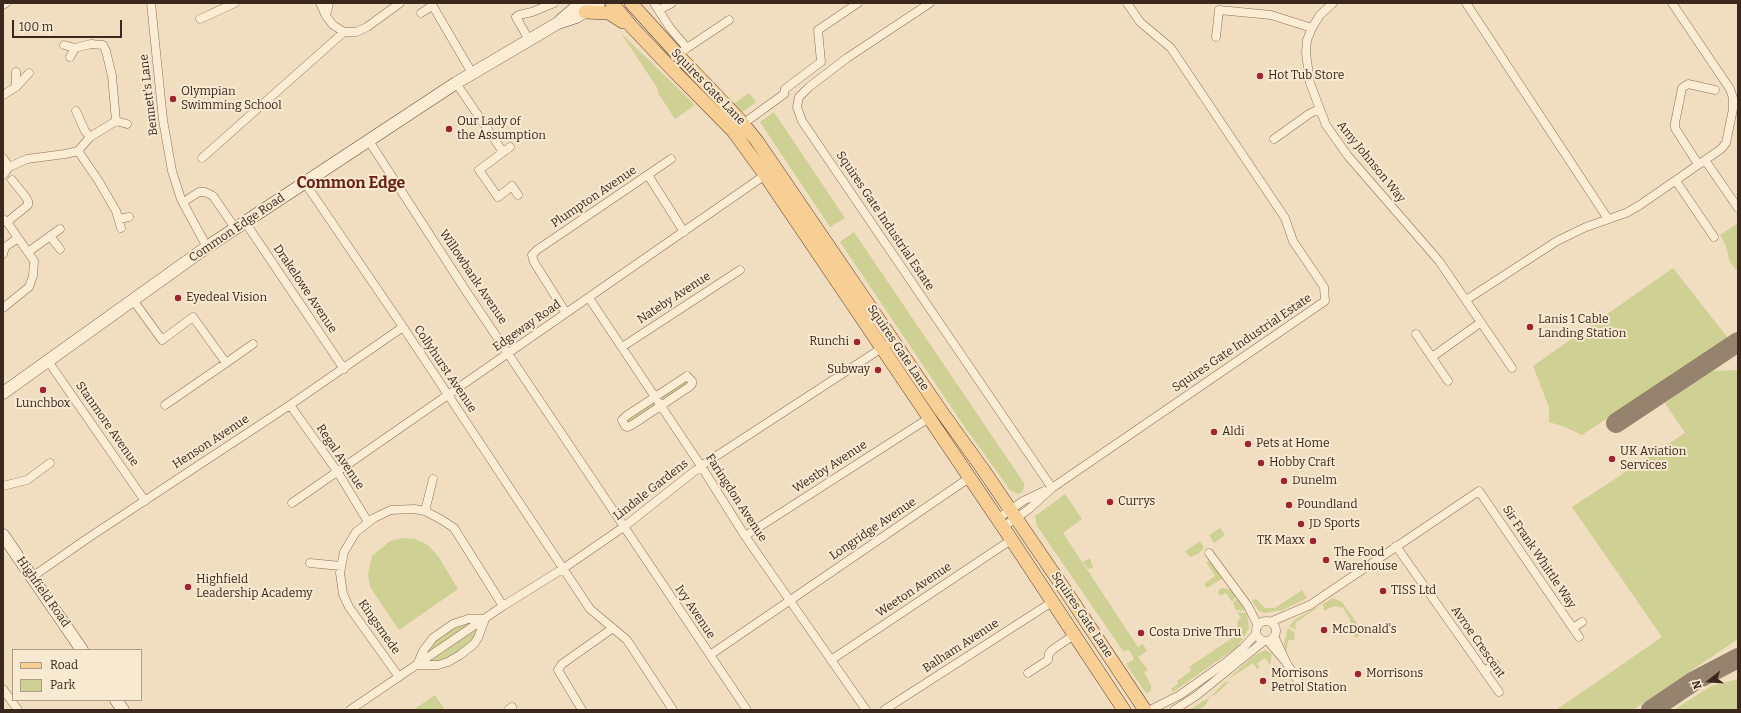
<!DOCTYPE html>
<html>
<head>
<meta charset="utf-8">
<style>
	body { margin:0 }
	#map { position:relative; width:1741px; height:713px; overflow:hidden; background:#f1dec1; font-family:Bitter,serif }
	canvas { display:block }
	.frame { position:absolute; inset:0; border:4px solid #3a281c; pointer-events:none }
	.legend { position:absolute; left:12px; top:649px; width:130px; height:52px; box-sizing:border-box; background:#f8e9d1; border:1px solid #ac9c89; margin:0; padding:5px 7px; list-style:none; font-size:12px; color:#3a281c }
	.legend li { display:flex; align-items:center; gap:8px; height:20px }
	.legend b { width:20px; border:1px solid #ac9c89 }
	.north { position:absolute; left:1689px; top:661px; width:40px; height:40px; -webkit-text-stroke:3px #f8e9d1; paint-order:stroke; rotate:253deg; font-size:11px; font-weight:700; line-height:16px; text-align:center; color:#3a281c }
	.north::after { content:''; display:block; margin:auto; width:14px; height:18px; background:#3a281c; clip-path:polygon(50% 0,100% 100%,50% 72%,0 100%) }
	.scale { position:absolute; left:12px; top:20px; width:110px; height:18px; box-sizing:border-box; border:2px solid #3a281c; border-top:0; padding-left:5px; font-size:12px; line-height:14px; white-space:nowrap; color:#3a281c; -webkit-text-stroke:3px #f8e9d1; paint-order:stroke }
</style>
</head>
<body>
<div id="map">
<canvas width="1741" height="713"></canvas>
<div class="frame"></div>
<ul class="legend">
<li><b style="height:5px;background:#f7cf95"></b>Road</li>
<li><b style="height:11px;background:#cfd094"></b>Park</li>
</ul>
<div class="north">N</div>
<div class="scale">100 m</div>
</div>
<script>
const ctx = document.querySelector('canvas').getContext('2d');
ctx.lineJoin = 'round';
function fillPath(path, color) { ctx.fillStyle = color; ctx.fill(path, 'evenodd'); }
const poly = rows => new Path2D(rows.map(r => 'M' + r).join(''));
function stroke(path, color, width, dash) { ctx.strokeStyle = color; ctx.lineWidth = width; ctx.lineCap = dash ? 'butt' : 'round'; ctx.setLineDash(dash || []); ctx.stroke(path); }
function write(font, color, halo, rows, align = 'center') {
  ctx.font = font + ' Bitter,serif'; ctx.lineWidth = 4; ctx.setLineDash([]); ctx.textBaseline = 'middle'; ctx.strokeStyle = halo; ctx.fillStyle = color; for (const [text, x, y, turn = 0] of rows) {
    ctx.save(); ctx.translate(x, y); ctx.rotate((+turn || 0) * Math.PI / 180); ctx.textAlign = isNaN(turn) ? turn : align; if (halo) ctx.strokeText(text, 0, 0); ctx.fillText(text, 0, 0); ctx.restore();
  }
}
fillPath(poly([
	[621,33,695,105,675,119,658,93,658,89],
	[749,93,756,102,744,111,740,112,731,106],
	[774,112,845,218,830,227,760,122],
	[1738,223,1738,272,1730,262,1725,244,1720,235],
	[854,232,1024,483,1024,488,1022,492,1018,494,1010,490,1000,476,964,426,840,242],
	[1673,268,1728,338,1582,435,1565,427,1549,422,1549,407,1533,366],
	[1738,370,1738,639,1633,710,1556,710,1662,637,1572,507,1685,433,1665,403,1711,371],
	[684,377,692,381,665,403,659,394],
	[650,400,656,409,627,427,626,416],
	[1065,494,1082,519,1063,533,1138,647,1143,644,1147,651,1138,657,1148,670,1144,672,1151,685,1151,690,1148,693,1146,693,1128,667,1127,663,1133,660,1133,656,1129,650,1123,651,1037,526,1035,516],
	[1220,528,1225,535,1214,543,1209,535],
	[402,538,415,539,428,545,438,556,458,589,399,630,370,587,368,574,372,556,390,541],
	[1200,541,1204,548,1198,554,1190,557,1185,551],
	[1090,558,1093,568,1088,569,1083,562],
	[1211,561,1223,578,1207,588,1204,584,1215,576,1206,562],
	[1223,588,1231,590,1236,596,1232,602,1226,593,1221,596,1218,593,1219,589],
	[1302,590,1307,598,1283,610,1265,613,1259,611,1252,601,1256,599,1265,608,1275,608],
	[1237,597,1246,611,1236,610,1233,604],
	[1333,598,1342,602,1363,632,1356,638,1351,632,1350,619,1343,608,1334,606,1324,611,1323,604,1295,623,1296,630,1289,626,1296,619],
	[1237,612,1247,613,1249,628,1244,637,1237,628,1238,620,1241,618],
	[478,619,419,659,440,632],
	[482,626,478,638,460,655,424,665],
	[1288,628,1295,633,1294,640,1288,640,1286,654,1284,644],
	[1238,634,1243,639,1237,647,1173,692,1171,689,1178,684,1177,681,1191,671,1189,667],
	[1265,650,1272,654,1270,665,1265,658,1257,663,1259,668,1257,669,1253,663,1227,680,1255,655],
	[1738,679,1738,710,1674,710,1711,686],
	[1225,682,1229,682,1216,694,1210,697,1205,706,1198,710,1189,710,1210,697],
	[435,695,445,710,413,710]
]), '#cfd094');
stroke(poly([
	[1616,423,1738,342],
	[1651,710,1694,681,1738,658]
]), '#96836e', 20);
const street = poly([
	[151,3,163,120,172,171,181,199,207,247],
	[320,3,326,16,333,25,344,32,356,32,367,27,400,3],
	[431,3,472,73],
	[654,3,670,28,687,48],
	[930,3,847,58,809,87,799,97,797,107,802,121,1052,488],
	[1333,3,1320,15,1312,28,1307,40,1306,53,1310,83,1326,125,1348,156,1439,261,1512,368],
	[1466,3,1608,219],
	[3,5,6,3],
	[659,10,672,3],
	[421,13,432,6],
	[326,16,329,3],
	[200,19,235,3],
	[1216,37,1219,10,1271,15,1312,28],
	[529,40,516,17,519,15,532,12,554,3],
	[64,45,75,48],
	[675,57,687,48,729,20],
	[456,83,503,152],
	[16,87,29,73],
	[3,95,16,87,16,72],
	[76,111,85,131,90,137],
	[116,121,127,124],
	[740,126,784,94,785,89,821,62,818,30,858,3],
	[1274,139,1309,114,1319,109],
	[369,141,466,291,747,710],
	[510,147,479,170,498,197,512,186,518,195],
	[78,151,98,180,116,211,121,228],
	[3,158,9,167],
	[202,158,344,32],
	[1705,160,1738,208],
	[1698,164,1675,128,1675,123,1682,88,1688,84,1715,90],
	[3,175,9,167,27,159,65,154,78,151,90,137,116,121,112,76,106,51,103,45,91,44,75,48,70,57],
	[648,175,684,232],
	[1676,181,1714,237],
	[305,183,403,327,590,609,627,640,673,710],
	[188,199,199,192,205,192,213,196,235,228],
	[3,219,7,222,34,261,33,276,29,287,3,308],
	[119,219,129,217],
	[7,222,28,205,28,201,25,196,12,180],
	[245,222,344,369],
	[50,236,60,249],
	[28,252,60,229],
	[3,254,5,247,18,238],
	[589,298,701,466,745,536,866,710],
	[133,300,162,340,193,317,226,363,253,344],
	[1466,300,1557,241,1586,227,1626,213,1640,205,1721,149,1726,143,1733,109,1733,98,1730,89,1672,3],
	[566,313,534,262,532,255,537,250,671,159],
	[1416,334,1448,381],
	[622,347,740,270],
	[1432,357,1480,323],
	[48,361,145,501],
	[687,376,692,381,692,384,689,387,632,425,627,427,625,426,622,420,626,416,687,376],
	[165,405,226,363],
	[290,405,337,471,368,522],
	[3,486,27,480,50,463],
	[292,503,768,173],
	[425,511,433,479],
	[997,519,1023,501,1044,491],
	[1003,527,1029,509,1052,488,1325,301,1324,287,1293,241,1285,218,1171,48,1140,22,1127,3],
	[745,536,929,418],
	[1396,546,1499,692],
	[1209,553,1248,606,1258,626],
	[310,563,341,566],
	[32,577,88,538,290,405,403,327],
	[468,619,485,619,478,638,474,644,460,655,448,662,438,665,417,665,423,651,433,638,453,624,468,619],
	'1256 631a10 10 0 1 1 20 0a10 10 0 1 1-20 0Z',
	[1270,622,1310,605,1479,491,1579,637],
	[1573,628,1582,622],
	[1274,636,1287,664,1302,687],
	[1268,641,1284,660],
	[710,655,969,478],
	[831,660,1011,540],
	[1484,671,1495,664],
	[1028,673,1048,660,1049,654,1052,650,1074,635],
	[399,677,349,607,343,594,340,573,344,552,356,532,374,518,391,510,414,509,425,511,442,520,454,528,503,606],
	[3,689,18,710],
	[350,710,503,606,564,568,625,526,701,466,885,346],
	[508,710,512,707],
	[582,710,558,670,562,664,613,628],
	[884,710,1052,602],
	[1150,710,1180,695,1225,663,1243,648,1256,634],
	[1174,710,1196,696,1264,641]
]);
const secondary = poly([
	[561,20,581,3],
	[3,393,207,247,456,83,558,23,576,17,599,3],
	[3,535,82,650],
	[116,700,123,710]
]);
const primary = poly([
	[612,3,631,26,667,64,733,131,765,175,1005,530,1124,710],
	[631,3,678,55,740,120,757,141,941,411,982,468,1067,593,1145,710],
	[585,12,609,13,623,22]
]);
stroke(street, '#8c6e57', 9);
stroke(secondary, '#6d4f3a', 13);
stroke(primary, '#593c2c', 14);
stroke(street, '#fbecd4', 8);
stroke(secondary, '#fbecd4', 12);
stroke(primary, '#f7cf95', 13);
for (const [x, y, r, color] of [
	[1260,76,4,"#9f2330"],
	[173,99,4,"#9f2330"],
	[449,129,4,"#9f2330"],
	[178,298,4,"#9f2330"],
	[1530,327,4,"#9f2330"],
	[857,342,4,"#9f2330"],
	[878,370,4,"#9f2330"],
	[43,390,4,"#9f2330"],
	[1214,432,4,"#9f2330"],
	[1248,444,4,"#9f2330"],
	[1612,459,4,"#9f2330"],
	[1261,463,4,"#9f2330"],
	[1284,481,4,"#9f2330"],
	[1110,502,4,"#9f2330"],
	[1289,505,4,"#9f2330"],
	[1301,524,4,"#9f2330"],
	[1313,541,4,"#9f2330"],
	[1326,560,4,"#9f2330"],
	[188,587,4,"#9f2330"],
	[1383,591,4,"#9f2330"],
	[1324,630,4,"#9f2330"],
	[1141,633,4,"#9f2330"],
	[1358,674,4,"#9f2330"],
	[1263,681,4,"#9f2330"]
]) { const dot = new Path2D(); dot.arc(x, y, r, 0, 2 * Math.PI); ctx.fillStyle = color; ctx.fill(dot); stroke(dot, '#f8e9d1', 1.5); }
write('12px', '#3a281c', '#f8e9d1', [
	["Hot Tub Store",1268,76],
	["Olympian",181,92],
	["Swimming School",181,106],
	["Our Lady of",457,122],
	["the Assumption",457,136],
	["Eyedeal Vision",186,298],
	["Lanis 1 Cable",1538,320],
	["Landing Station",1538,334],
	["Runchi",849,342,"right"],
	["Subway",870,370,"right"],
	["Lunchbox",43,404,"center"],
	["Aldi",1222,432],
	["Pets at Home",1256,444],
	["UK Aviation",1620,452],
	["Services",1620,466],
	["Hobby Craft",1269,463],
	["Dunelm",1292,481],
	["Currys",1118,502],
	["Poundland",1297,505],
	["JD Sports",1309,524],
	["TK Maxx",1305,541,"right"],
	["The Food",1334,553],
	["Warehouse",1334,567],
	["Highfield",196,580],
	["Leadership Academy",196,594],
	["TISS Ltd",1391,591],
	["McDonald's",1332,630],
	["Costa Drive Thru",1149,633],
	["Morrisons",1271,674],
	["Petrol Station",1271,688],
	["Morrisons",1366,674]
], 'left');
write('12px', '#3a281c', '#f8e9d1', [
	["Squires Gate Lane",708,87,46],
	["Bennett's Lane",149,95,-97],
	["Amy Johnson Way",1371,162,51],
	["Plumpton Avenue",594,197,-34],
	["Squires Gate Industrial Estate",885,221,56],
	["Common Edge Road",237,228,-34],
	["Willowbank Avenue",473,277,56],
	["Drakelowe Avenue",305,289,56],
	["Nateby Avenue",674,298,-33],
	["Edgeway Road",527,326,-35],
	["Squires Gate Industrial Estate",1242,343,-34],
	["Squires Gate Lane",898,348,56],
	["Collyhurst Avenue",445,369,56],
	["Stanmore Avenue",107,424,55],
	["Henson Avenue",211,442,-33],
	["Regal Avenue",340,457,56],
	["Westby Avenue",830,467,-33],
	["Lindale Gardens",651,490,-38],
	["Faringdon Avenue",736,498,57],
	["Longridge Avenue",873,529,-34],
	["Sir Frank Whittle Way",1539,557,56],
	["Weeton Avenue",914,590,-34],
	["Highfield Road",43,592,55],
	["Ivy Avenue",695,612,56],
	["Squires Gate Lane",1082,615,56],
	["Kingsmede",379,627,55],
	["Avroe Crescent",1478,642,55],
	["Balham Avenue",961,646,-33]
]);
write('bold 16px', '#6a2119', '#f8e9d1', [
	["Common Edge",351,184]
]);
</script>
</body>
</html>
